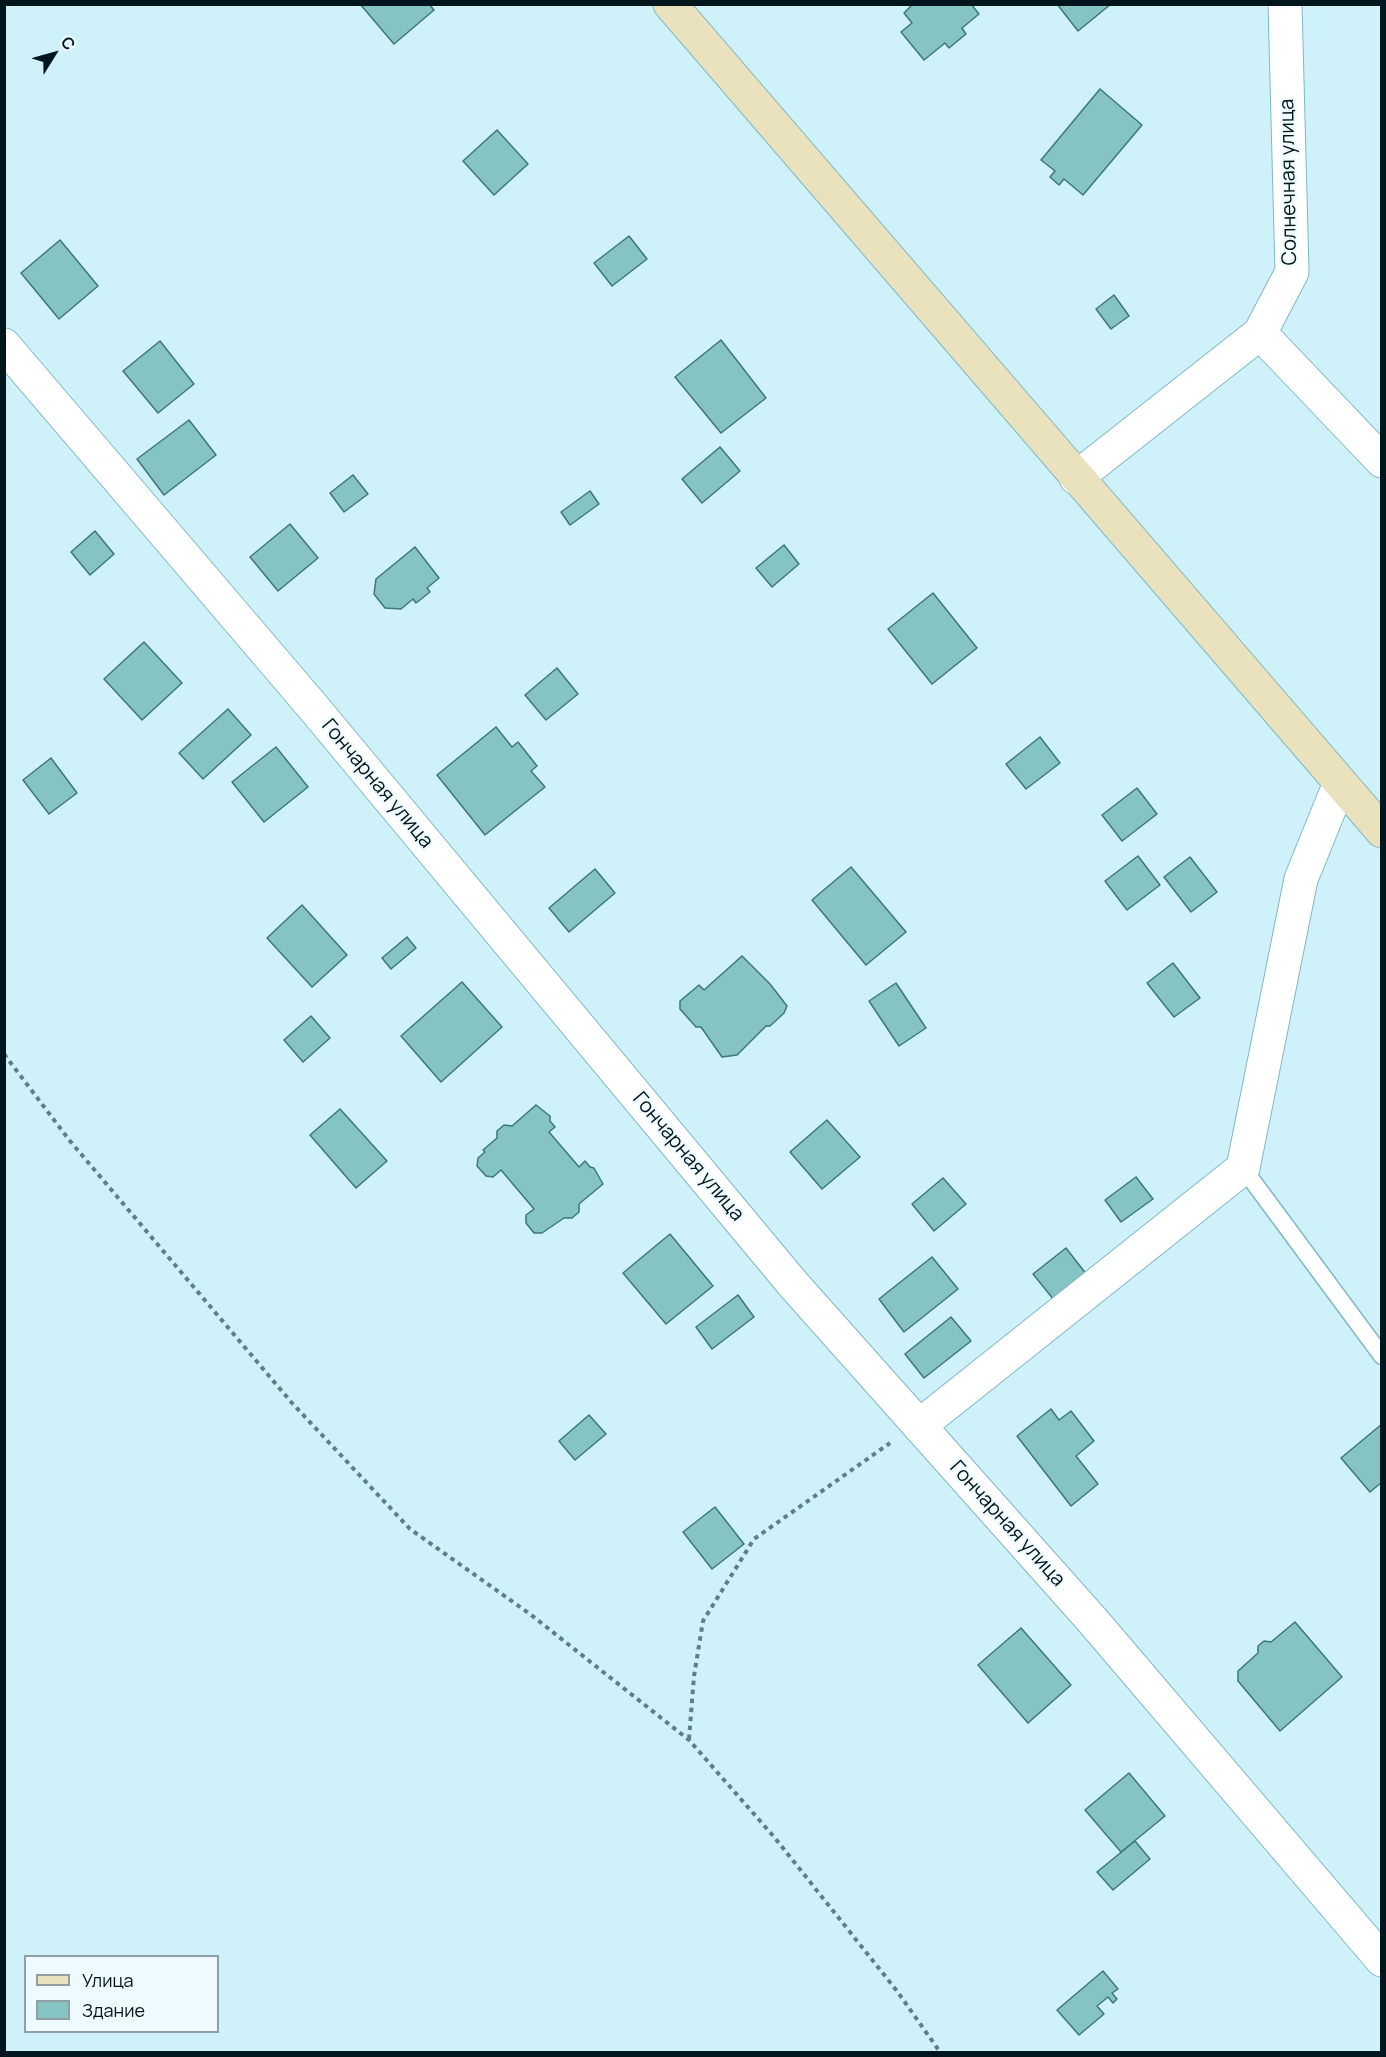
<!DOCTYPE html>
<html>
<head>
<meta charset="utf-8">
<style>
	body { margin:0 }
	#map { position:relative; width:1386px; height:2057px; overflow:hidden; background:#cff1fa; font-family:Manrope,sans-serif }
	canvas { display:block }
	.frame { position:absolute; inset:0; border:6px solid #01161c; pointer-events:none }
	.legend { position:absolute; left:24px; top:1955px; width:195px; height:78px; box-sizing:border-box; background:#eefafd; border:2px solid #8f9fa3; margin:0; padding:8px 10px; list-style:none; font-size:18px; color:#01161c }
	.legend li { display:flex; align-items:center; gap:12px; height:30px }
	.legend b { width:30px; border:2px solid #8f9fa3 }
	.north { position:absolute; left:24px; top:24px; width:60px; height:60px; -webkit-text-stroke:4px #eefafd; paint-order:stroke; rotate:53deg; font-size:16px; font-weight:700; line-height:24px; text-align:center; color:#01161c }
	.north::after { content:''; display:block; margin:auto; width:21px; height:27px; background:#01161c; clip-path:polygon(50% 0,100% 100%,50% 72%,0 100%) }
</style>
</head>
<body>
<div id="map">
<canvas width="1386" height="2057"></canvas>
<div class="frame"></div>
<ul class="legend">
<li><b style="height:8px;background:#eae2bd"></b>Улица</li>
<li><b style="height:16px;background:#86c3c3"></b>Здание</li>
</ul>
<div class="north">С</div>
</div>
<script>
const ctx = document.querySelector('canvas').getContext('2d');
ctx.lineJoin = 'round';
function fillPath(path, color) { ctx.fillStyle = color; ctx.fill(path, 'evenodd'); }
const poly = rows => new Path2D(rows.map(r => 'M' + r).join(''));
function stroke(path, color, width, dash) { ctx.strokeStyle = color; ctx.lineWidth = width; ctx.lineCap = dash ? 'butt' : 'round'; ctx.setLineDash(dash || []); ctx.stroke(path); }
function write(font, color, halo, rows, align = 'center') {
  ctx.font = font + ' Manrope,sans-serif'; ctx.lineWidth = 4.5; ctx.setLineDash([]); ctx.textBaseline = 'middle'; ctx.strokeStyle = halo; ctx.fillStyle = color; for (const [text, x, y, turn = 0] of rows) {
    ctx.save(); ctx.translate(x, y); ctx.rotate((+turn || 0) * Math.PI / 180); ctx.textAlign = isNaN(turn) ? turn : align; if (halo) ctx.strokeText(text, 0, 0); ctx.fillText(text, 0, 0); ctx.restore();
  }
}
const building = poly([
	[360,4,429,4,434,10,394,44,360,4],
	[971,4,979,14,962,28,966,34,949,48,945,43,924,60,901,32,912,23,904,13,913,4,971,4],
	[1057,4,1111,4,1078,31,1057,4],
	[1100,89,1142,125,1083,195,1064,179,1059,185,1050,177,1055,171,1041,160,1100,89],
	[497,130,528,164,494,195,463,161,497,130],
	[629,236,647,259,612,286,594,263,629,236],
	[60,240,98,286,59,319,21,273,60,240],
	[1114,295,1129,316,1111,329,1096,309,1114,295],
	[721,340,766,398,721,433,675,377,721,340],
	[160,341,194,384,158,413,123,371,160,341],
	[189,420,216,455,164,495,137,459,189,420],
	[720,447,740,471,702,503,682,479,720,447],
	[353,475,368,494,344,512,330,493,353,475],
	[590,491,599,504,570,525,561,512,590,491],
	[290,524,318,558,278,591,250,557,290,524],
	[95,531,114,554,90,575,71,552,95,531],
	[784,545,799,564,772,587,756,568,784,545],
	[415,547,439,578,427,588,430,592,416,603,413,599,401,609,385,608,374,594,376,579,415,547],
	[933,593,977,648,932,684,888,629,933,593],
	[144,642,182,683,142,720,104,679,144,642],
	[557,668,578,694,546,720,525,695,557,668],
	[228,709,251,735,203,779,179,753,228,709],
	[496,727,512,747,518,742,537,766,531,771,545,787,485,835,437,775,496,727],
	[1040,737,1060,763,1026,789,1006,764,1040,737],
	[276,747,308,787,264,822,232,782,276,747],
	[51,758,77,793,49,814,23,780,51,758],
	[1137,788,1157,814,1122,841,1102,815,1137,788],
	[1138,856,1160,885,1127,910,1105,881,1138,856],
	[1190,857,1217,892,1191,912,1164,877,1190,857],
	[851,867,906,932,866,965,812,900,851,867],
	[595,869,615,893,569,932,549,908,595,869],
	[302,905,347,955,312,987,267,938,302,905],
	[407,937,416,948,391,969,382,958,407,937],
	[742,956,770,984,787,1006,784,1013,770,1026,766,1026,737,1055,722,1057,701,1027,696,1027,680,1009,680,1001,699,985,704,990,742,956],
	[1173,963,1200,998,1174,1017,1147,983,1173,963],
	[462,982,502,1027,441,1082,401,1036,462,982],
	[896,983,926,1028,899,1046,869,1001,896,983],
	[311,1016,330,1038,303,1062,284,1040,311,1016],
	[536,1105,550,1116,550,1121,555,1127,549,1132,579,1167,585,1161,590,1167,594,1168,603,1184,579,1204,579,1212,572,1218,564,1218,542,1233,534,1233,526,1223,526,1215,534,1209,501,1170,493,1177,486,1176,477,1166,478,1158,485,1152,483,1150,497,1138,497,1131,504,1125,512,1126,536,1105],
	[340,1109,387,1161,356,1188,310,1135,340,1109],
	[827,1120,860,1157,822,1189,790,1152,827,1120],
	[1136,1177,1153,1199,1121,1222,1105,1200,1136,1177],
	[943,1178,966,1204,934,1231,912,1204,943,1178],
	[670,1234,713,1286,666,1324,623,1273,670,1234],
	[1066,1248,1087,1275,1054,1300,1033,1274,1066,1248],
	[932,1257,958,1289,904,1332,879,1299,932,1257],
	[738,1295,754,1317,712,1349,696,1327,738,1295],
	[951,1317,971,1341,924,1378,905,1354,951,1317],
	[1051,1409,1059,1420,1071,1411,1094,1441,1076,1456,1098,1484,1071,1506,1017,1436,1051,1409],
	[589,1415,606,1434,575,1460,559,1441,589,1415],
	[1382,1424,1382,1482,1370,1492,1341,1458,1382,1424],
	[715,1507,744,1544,712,1569,683,1532,715,1507],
	[1295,1622,1342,1677,1280,1731,1238,1681,1238,1671,1258,1653,1258,1646,1264,1641,1271,1642,1295,1622],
	[1021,1628,1071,1685,1028,1723,978,1665,1021,1628],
	[1129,1773,1165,1816,1121,1852,1085,1810,1129,1773],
	[1135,1841,1150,1859,1113,1890,1097,1872,1135,1841],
	[1103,1971,1118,1989,1112,1993,1117,1999,1113,2003,1108,1997,1097,2006,1104,2014,1079,2035,1057,2010,1103,1971]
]);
fillPath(building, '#86c3c3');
stroke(building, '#3c7879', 1.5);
const lane = poly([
	[1243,1168,1382,1356]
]);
const street = poly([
	[1260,333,1382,461],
	[4,345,313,707,793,1284,1093,1621,1382,1960],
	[1076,478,1260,333,1292,272,1285,4],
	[919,1426,1243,1168,1301,879,1340,783]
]);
const secondary = poly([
	[670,4,1382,831]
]);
stroke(lane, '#80b8c7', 19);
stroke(street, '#80b8c7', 35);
stroke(secondary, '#80b8c7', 35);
stroke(poly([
	[4,1054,70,1141,292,1403,410,1529,530,1614,689,1740,775,1838,897,1991,940,2052],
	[689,1739,694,1676,703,1621,754,1539,890,1443]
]), '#627e85', 4, [4.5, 4.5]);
stroke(lane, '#fff', 16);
stroke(street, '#fff', 33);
stroke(secondary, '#eae2bd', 33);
write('20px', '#01161c', '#eefafd', [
	["Солнечная улица",1289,182,-91],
	["Гончарная улица",377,784,50],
	["Гончарная улица",688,1157,50],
	["Гончарная улица",1007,1524,48]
]);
</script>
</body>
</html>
